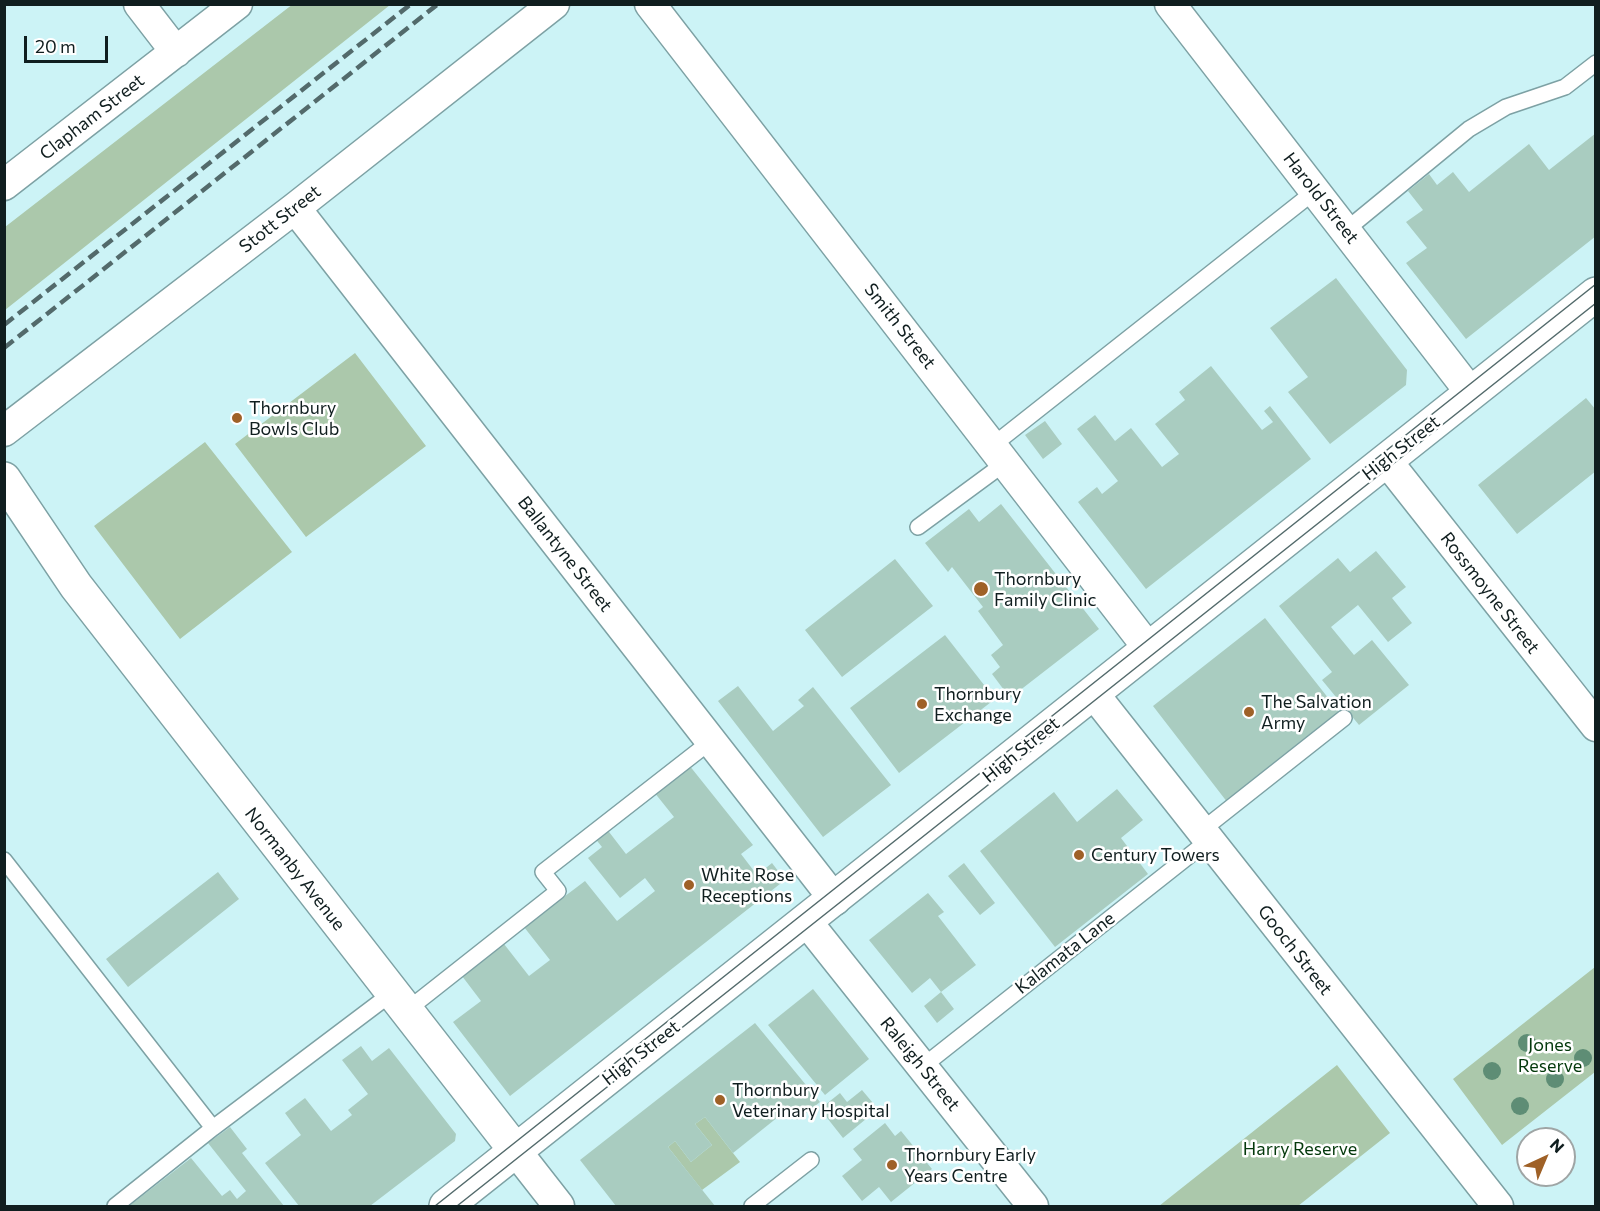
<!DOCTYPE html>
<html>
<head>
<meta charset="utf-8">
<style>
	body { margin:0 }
	#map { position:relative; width:1600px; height:1211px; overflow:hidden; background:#ccf3f6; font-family:Commissioner,sans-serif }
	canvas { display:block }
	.frame { position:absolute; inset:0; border:6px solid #101e1f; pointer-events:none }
	.north { position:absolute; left:1516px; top:1127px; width:60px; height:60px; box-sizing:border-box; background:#fff; border:2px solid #9fa5a5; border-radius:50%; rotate:44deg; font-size:16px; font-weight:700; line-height:24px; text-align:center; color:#101e1f }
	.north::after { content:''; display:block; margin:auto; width:21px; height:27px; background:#9f6127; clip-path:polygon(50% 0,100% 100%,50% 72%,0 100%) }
	.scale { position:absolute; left:24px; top:36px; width:84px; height:27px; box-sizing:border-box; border:3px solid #101e1f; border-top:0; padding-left:8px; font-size:18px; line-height:21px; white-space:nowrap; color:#101e1f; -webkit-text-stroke:4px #fff; paint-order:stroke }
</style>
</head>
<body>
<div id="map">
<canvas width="1600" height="1211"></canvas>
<div class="frame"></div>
<div class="north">N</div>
<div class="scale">20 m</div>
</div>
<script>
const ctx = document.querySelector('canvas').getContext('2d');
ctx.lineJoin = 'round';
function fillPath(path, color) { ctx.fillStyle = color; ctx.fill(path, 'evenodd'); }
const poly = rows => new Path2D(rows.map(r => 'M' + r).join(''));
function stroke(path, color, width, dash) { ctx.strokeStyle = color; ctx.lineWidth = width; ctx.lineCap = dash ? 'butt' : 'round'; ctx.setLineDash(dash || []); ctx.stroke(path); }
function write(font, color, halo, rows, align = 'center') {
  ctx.font = font + ' Commissioner,sans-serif'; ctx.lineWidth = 5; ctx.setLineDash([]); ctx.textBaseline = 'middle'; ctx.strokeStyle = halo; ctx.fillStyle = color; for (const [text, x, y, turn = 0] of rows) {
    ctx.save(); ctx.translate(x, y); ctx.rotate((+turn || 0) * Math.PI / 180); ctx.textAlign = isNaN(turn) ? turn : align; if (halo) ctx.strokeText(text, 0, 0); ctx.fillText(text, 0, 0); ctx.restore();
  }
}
fillPath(poly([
	[293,4,390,5,5,310,5,227],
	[355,353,426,446,306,537,235,444],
	[205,442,292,552,180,639,94,526],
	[1595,967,1595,1072,1502,1145,1453,1079],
	[1337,1065,1390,1133,1298,1206,1159,1206],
	[705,1117,740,1162,702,1190,668,1147,675,1141,691,1162,702,1153,712,1145,695,1124]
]), '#abc8ab');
fillPath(poly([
	[1596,133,1596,236,1466,339,1406,263,1427,248,1406,222,1423,210,1408,191,1429,174,1437,185,1453,172,1469,192,1529,144,1549,170],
	[1336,278,1407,370,1406,385,1330,444,1288,392,1308,377,1270,328],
	[1211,366,1262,430,1273,422,1264,411,1270,406,1311,459,1146,589,1078,502,1097,487,1102,494,1118,481,1077,429,1095,415,1115,441,1131,428,1162,467,1179,454,1155,424,1185,400,1179,392],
	[1586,398,1596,410,1596,471,1517,534,1478,485],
	[1045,421,1062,444,1043,459,1025,435],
	[1001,504,1099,629,1010,698,992,674,1000,667,991,655,1003,645,978,611,983,607,952,567,948,572,925,543,969,509,979,522],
	[1376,551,1406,587,1392,598,1412,623,1388,642,1358,605,1331,627,1354,655,1372,640,1409,685,1359,725,1322,680,1332,672,1279,606,1338,558,1350,572],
	[895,559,933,606,842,677,805,630],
	[1265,618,1344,718,1231,807,1153,706],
	[945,635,995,699,899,773,850,708],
	[738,686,773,731,804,706,798,700,813,687,891,785,823,837,718,701],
	[689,765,753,845,741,854,757,875,772,863,785,880,510,1096,453,1022,481,1001,462,976,504,944,529,976,550,960,524,927,585,881,617,921,655,891,645,878,620,898,588,858,602,847,594,837,606,828,626,854,674,817,654,792],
	[1117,789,1143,820,1121,838,1148,874,1055,947,980,851,1054,792,1077,822],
	[964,863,995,903,980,915,948,876],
	[218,872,239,899,128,987,106,959],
	[928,893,944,912,938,916,976,965,941,992,930,978,912,993,869,940],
	[813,989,869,1059,825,1095,768,1025],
	[941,992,954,1009,937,1023,924,1006],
	[755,1023,820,1102,797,1120,788,1109,733,1153,705,1117,695,1124,712,1145,702,1153,691,1162,675,1141,668,1147,715,1206,616,1206,580,1160],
	[361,1046,372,1061,389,1048,456,1134,455,1141,370,1206,299,1206,265,1163,301,1135,285,1113,305,1098,331,1131,352,1115,348,1110,368,1094,342,1060],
	[862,1090,878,1109,843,1138,820,1109,840,1093,847,1102],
	[885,1123,895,1136,901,1131,932,1169,891,1202,879,1187,862,1201,842,1176,862,1160,853,1149],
	[230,1127,247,1149,242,1153,284,1206,129,1206,191,1158,222,1196,230,1190,237,1199,246,1191,208,1143]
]), '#a9ccc0');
const lane = poly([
	[1346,230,1469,129,1506,107,1565,87,1596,63],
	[992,446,1315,191],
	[918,527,1005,463],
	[1201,831,1344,718],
	[4,860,213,1128],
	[406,1011,558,891,543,872,711,741],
	[922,1067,1209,840],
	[115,1206,213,1128,392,993],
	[752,1206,811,1160]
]);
const street = poly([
	[139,4,176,52],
	[650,4,1149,649],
	[1170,4,1471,393],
	[4,185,237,4],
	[295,208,835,900],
	[4,431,295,208,554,4],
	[1386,460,1596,726],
	[1093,693,1498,1206],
	[807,922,1033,1206],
	[516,1151,559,1206]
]);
const secondary = poly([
	[4,479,76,586,516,1151],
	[446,1206,1596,294]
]);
stroke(lane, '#7da1a4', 18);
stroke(street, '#7da1a4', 33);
stroke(secondary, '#7da1a4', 36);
stroke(lane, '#fff', 15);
stroke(street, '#fff', 30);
stroke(secondary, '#fff', 33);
stroke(poly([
	[435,1206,1596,284],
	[457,1206,1596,303]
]), '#536a6b', 1.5);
stroke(poly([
	[4,325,411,4],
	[4,348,438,4]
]), '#536a6b', 4.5, [12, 6]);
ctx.fillStyle = '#5e8d75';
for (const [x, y] of [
	[1527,1043],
	[1583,1058],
	[1492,1071],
	[1555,1079],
	[1520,1106]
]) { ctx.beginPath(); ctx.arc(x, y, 9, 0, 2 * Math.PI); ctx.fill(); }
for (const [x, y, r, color] of [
	[237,418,6,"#9f6127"],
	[981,589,8,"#9f6127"],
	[922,704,6,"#9f6127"],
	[1249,712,6,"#9f6127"],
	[1079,855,6,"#9f6127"],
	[689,885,6,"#9f6127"],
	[720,1100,6,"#9f6127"],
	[892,1165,6,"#9f6127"]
]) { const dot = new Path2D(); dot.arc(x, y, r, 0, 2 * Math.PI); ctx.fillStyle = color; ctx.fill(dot); stroke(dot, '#fff', 2); }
write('18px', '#101e1f', '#fff', [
	["Clapham Street",92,117,-38],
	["Harold Street",1321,198,52],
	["Stott Street",280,219,-38],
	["Smith Street",900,326,52],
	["High Street",1401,448,-38],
	["Ballantyne Street",565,554,52],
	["Rossmoyne Street",1490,593,52],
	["High Street",1021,750,-39],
	["Normanby Avenue",295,869,52],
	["Gooch Street",1295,950,52],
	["Kalamata Lane",1065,953,-38],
	["High Street",641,1053,-38],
	["Raleigh Street",920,1064,51]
]);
write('18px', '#101e1f', '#fff', [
	["Thornbury",249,408],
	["Bowls Club",249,429],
	["Thornbury",994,579],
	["Family Clinic",994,600],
	["Thornbury",934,694],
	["Exchange",934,715],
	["The Salvation",1261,702],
	["Army",1261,723],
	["Century Towers",1091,855],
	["White Rose",701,875],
	["Receptions",701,896],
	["Thornbury",732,1090],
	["Veterinary Hospital",732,1111],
	["Thornbury Early",904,1155],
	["Years Centre",904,1176]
], 'left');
write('18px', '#04390c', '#fff', [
	["Jones",1550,1045],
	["Reserve",1550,1066],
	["Harry Reserve",1300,1149]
]);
</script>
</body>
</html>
